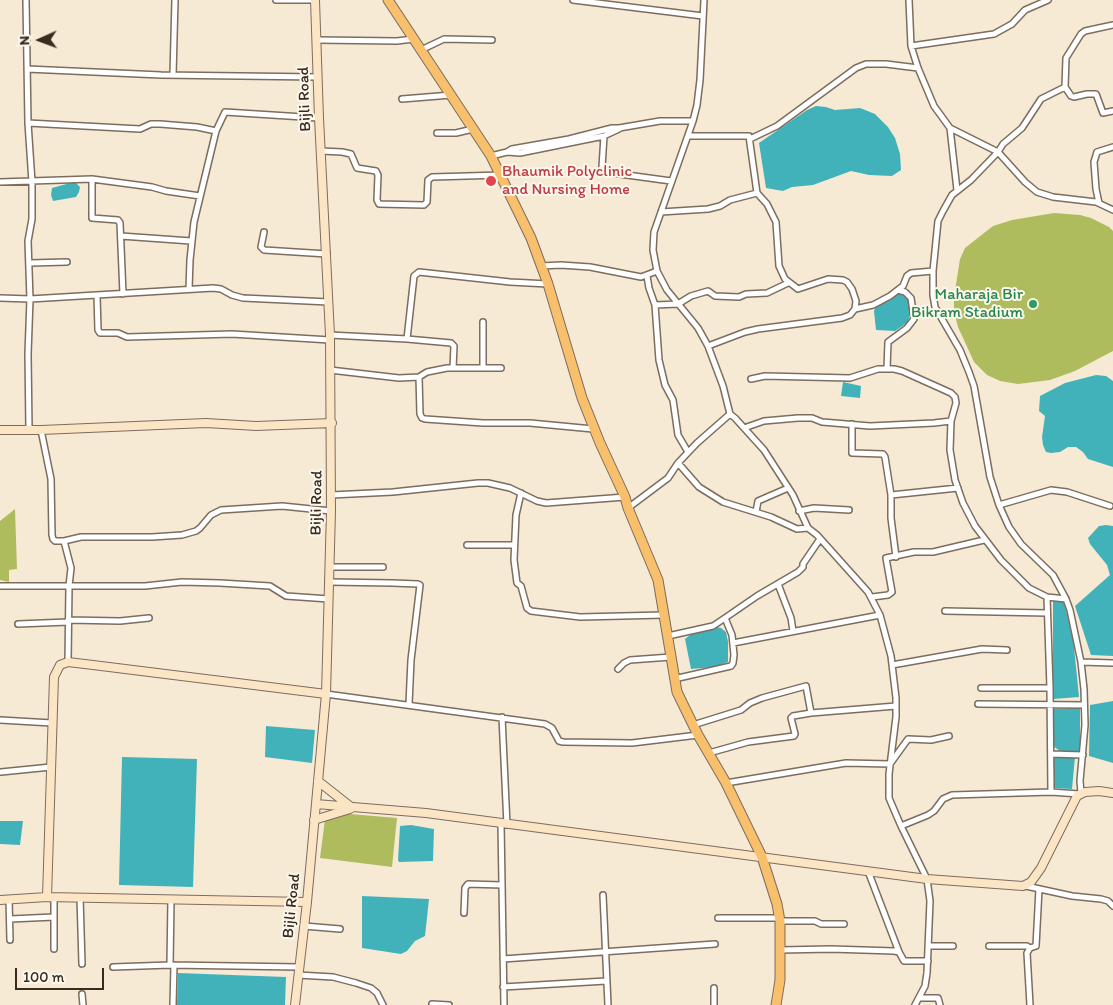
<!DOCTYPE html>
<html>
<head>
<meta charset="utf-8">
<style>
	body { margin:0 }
	#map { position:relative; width:1113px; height:1005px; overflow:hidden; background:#f6ead5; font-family:Itim,sans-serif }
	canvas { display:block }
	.north { position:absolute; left:15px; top:15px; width:50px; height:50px; -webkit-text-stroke:4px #fbf7ec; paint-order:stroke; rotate:268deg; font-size:14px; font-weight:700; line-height:20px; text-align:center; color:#3b2a1e }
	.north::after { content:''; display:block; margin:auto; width:18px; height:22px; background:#3b2a1e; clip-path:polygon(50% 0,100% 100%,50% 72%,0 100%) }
	.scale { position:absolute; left:15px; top:968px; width:89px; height:22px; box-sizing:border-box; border:2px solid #3b2a1e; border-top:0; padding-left:6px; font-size:15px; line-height:18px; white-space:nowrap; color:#3b2a1e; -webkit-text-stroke:4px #fbf7ec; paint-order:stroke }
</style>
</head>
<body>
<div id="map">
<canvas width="1113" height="1005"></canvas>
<div class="north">N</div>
<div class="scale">100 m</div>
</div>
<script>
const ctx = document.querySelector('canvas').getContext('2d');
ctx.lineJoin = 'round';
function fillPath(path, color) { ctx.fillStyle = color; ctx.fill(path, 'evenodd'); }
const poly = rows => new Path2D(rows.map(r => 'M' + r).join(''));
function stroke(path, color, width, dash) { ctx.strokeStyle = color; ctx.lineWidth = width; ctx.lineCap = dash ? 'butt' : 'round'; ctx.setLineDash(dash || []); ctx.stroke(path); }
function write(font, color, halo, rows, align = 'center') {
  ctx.font = font + ' Itim,sans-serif'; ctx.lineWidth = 4; ctx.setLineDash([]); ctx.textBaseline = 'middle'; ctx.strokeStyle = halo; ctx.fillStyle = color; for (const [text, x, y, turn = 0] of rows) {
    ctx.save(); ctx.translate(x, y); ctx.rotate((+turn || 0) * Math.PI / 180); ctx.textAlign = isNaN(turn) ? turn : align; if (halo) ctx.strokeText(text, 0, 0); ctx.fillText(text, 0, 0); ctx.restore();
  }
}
fillPath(poly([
	[1054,213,1080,215,1091,218,1109,227,1113,231,1113,351,1075,371,1050,380,1018,384,1000,381,987,375,974,362,958,327,954,311,954,297,960,259,965,248,993,226,1012,220],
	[15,509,17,569,9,570,9,582,0,580,0,521],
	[338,813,397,818,392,867,320,858,325,819]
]), '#afbc5e');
fillPath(poly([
	[816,106,826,107,835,110,860,108,875,114,888,127,895,138,900,154,901,170,892,176,869,175,851,171,813,185,792,187,783,191,766,188,759,143,807,110],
	[70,183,76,183,80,187,79,192,76,197,53,201,51,195,52,188],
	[904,290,909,290,912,296,912,308,908,322,895,331,876,330,874,311,876,305],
	[1096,375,1106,376,1113,381,1113,467,1088,459,1083,452,1076,447,1068,447,1060,452,1051,453,1046,452,1043,445,1042,437,1045,416,1039,411,1040,396,1065,383],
	[843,382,861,386,860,398,841,396],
	[1106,525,1113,526,1113,656,1091,655,1075,606,1110,575,1107,565,1090,544,1088,538,1099,526],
	[1060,599,1064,603,1073,637,1079,697,1053,699,1053,601],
	[716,627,721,628,726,632,728,642,728,662,714,667,691,669,685,639,690,635,701,631],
	[1113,701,1113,763,1089,756,1090,705],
	[1080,708,1080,753,1060,751,1053,746,1054,709],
	[266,726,315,730,312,763,265,757],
	[1054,754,1075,757,1072,789,1053,788],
	[122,757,197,759,193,887,119,885],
	[0,821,23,821,20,845,0,844],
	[411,825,434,829,433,861,399,862,398,860,400,826],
	[362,896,429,899,425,936,415,941,407,951,401,954,362,948],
	[178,973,286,977,285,1005,177,1005]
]), '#42b2ba');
const street = poly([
	[26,0,28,123,32,182,32,219,28,241,30,299,28,354,29,430],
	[276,0,315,0],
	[573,0,703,16],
	[909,0,911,46,918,68,934,106,950,128,998,152,1003,144,1022,128,1041,99,1065,87,1066,58,1081,34,1085,31,1113,25],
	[317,40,397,41,413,39],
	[911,46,994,34,1012,24,1025,10,1048,0],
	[421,50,444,39,492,40],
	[27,69,161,75,318,77],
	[173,75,175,0],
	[1065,87,1071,96,1074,97,1087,94,1096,94,1103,113,1113,111],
	[402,99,451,95],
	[693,121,654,232,653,250,657,271,667,290,698,328,708,346,723,386,730,414,735,418,764,450,793,495,808,528,817,535,868,592,880,615,891,656,896,698,896,717,889,774,889,798,901,826,927,879,930,901,927,973,925,986,915,1005],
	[28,123,140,129,151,124,160,124,197,127,216,131,194,222,190,260,189,289],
	[950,128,957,190],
	[216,131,225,112,319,118],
	[437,133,456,133,473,129],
	[604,136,602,167,605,172,671,181],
	[689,136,749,136,757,193,767,204,776,222,779,266,785,279,798,289,828,279,843,280,847,282,852,289,856,301,855,309,850,315,842,318,758,329,745,332,708,346],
	[750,139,777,126,856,68,866,64,886,64,918,68],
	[321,151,342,152,351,154,357,168,376,171,378,175,377,200,379,204,424,205,427,202,428,180,432,177,502,175],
	[507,152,512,149,569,139,612,128,619,128,660,121,693,121,697,105,700,80,704,0],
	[491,156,507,152,520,153,584,140,604,136,619,129],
	[92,179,92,218,118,220,120,223,123,294],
	[0,182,92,179,152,187,166,191,200,196],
	[1099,203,1096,189,1094,162,1097,152,1113,147],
	[661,212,708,209,720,206,730,200,757,193],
	[264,232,261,247,264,250,327,254],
	[121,236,191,241],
	[30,263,67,262],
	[541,266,561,265,590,267,641,277,657,271],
	[647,276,649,288,655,305,659,360,665,385,673,400,678,435,688,452],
	[97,295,98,330,100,333,118,333,127,337,232,334,330,340],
	[0,298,30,299,213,288,221,289,232,295,243,298,329,302],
	[655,305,678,304,691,296,708,291,715,296,739,297,746,294,767,293,788,283],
	[855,309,873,305,890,296,903,286,907,276,911,273,933,271],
	[330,335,407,339,414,276,419,272,510,282,548,284],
	[407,339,451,343,454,346,453,368],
	[483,368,483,322],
	[887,369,888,342,907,328,914,319,911,298,905,292,898,290],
	[330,370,399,378,419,377,427,372,447,368,501,368],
	[419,377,420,414,422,418,425,419,483,423,530,423,593,429],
	[951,421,950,450,955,480,963,503,975,526,1001,560,1029,588,1047,597,1066,599],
	[852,424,852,453,883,454,885,457,891,495,958,488],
	[744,428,764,421,798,418,812,418,822,422,870,426,934,423,951,421,956,403,955,397,951,393,902,371,894,369,878,369,850,378,765,376,751,379],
	[41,430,51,479,52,535,53,539,55,541,64,541],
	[678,463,699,487,723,502,771,517,797,529,808,528],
	[521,493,516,515,514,560,517,583,521,586,527,608,531,611,580,617,664,615],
	[331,495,393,492,478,483,488,483,510,488,537,501,546,503,625,497],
	[891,495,891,518,896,557],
	[999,505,1051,490,1067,492,1110,506],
	[628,508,668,478,678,463,697,443,730,414],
	[799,511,814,508,849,510],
	[756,512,758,501,788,488],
	[467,545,514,545],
	[330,567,383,567],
	[330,582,392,583,418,584,420,585,411,660,409,704],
	[778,584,791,618,793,631],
	[0,586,69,586,68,662],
	[872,597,888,595,892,592,886,558,914,552,933,552,984,540],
	[1047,597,1050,688,1051,792],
	[329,599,286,596,270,586,220,583,182,582,145,586,69,586,71,568,64,541,81,537,152,537,182,535,196,531,200,528,211,515,221,510,282,506,331,511],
	[945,611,1047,613],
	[725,618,757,596,798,572,803,567,803,564,820,539],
	[68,620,120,621,149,618],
	[18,624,68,622],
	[668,636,713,626,725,618,732,635,734,655,733,663,731,666,674,679],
	[733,643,880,615],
	[1081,662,1113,663],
	[892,665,982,649,1007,650],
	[618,669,624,663,630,660,671,657],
	[981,688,1050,688],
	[326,694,545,724,552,728,559,741,563,742,632,743,698,735],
	[978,704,1084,705],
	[502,717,507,825],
	[0,720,52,723],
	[693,725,741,710,750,703,762,698,806,686,811,713],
	[709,753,748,742,794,736,795,734,791,718,793,716,811,713,896,706],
	[1051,754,1083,755],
	[1,772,51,767],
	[726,783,846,763,890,764,908,739,931,740,949,736],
	[1081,793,1080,781,1085,725,1084,689,1081,662,1070,610,1066,599,1053,575,1021,544,1009,527,999,505,990,477,974,386,969,372,960,350,935,307,933,295,933,271,938,221,943,211,952,195,971,180,998,152,1025,182,1037,192,1053,197,1096,202,1113,210],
	[501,824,504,1005],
	[901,826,928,815,934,811,943,799,952,795,1051,792,1079,794],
	[868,871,899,952],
	[1026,886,1072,896,1101,899,1108,901,1113,906],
	[603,895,608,1005],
	[54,897,54,949],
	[80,897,82,964],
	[9,899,10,940],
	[464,913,465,888,468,884,502,885],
	[718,918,780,918],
	[10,919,54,917],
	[780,921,815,921,821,924,844,924],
	[304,926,340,929],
	[928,946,953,946],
	[989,946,1027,946,1030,948],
	[780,950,831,949,894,951,899,952,904,961,928,961],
	[503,959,715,944],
	[170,965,171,899],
	[113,967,170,965,299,967],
	[298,975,333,977,356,983,371,988,377,993,383,1005],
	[503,987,606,981],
	[714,988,714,1005],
	[82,994,83,1005],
	[920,998,938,998,940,1005],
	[432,1004,449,1005],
	[173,1005,174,965],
	[1030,1005,1027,953,1030,948,1036,946,1039,889]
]);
const secondary = poly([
	[0,430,41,430,206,423,256,426,332,423],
	[318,781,351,807],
	[316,804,426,813,927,879,1023,886,1031,882,1041,868,1077,796,1085,792,1099,791,1113,793],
	[314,820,350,809],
	[47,897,54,677,60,665,68,662,93,665,326,694],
	[0,900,47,897,307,902],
	[295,1005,307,902,326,694,331,511,330,335,319,118,315,0]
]);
const primary = poly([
	[388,0,491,156,531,238,548,284,582,398,600,443,625,497,628,508,658,580,677,692,698,735,726,783,762,857,777,904,780,921,780,980,776,1005]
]);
stroke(street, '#7c6d5e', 8);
stroke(secondary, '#7c6d5e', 10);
stroke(primary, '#7c6d5e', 11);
stroke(street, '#fff', 5);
stroke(secondary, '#fce5c4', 8);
stroke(primary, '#f8bf6c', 9);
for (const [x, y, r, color] of [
	[491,181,6,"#e0444e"],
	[1033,304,5,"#2e9e5b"]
]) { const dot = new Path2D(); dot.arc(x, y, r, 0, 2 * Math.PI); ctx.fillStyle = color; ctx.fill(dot); stroke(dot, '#fbf7ec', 2); }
write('16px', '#3b2a1e', '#fbf7ec', [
	["Bijli Road",305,99,-92],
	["Bijli Road",317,503,-89],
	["Bijli Road",292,906,-84]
]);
write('16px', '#be3a42', '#fbf7ec', [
	["Bhaumik Polyclinic",502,172],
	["and Nursing Home",502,190]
], 'left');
write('16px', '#27864d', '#fbf7ec', [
	["Maharaja Bir",1023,295],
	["Bikram Stadium",1023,313]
], 'right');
</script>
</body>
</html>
